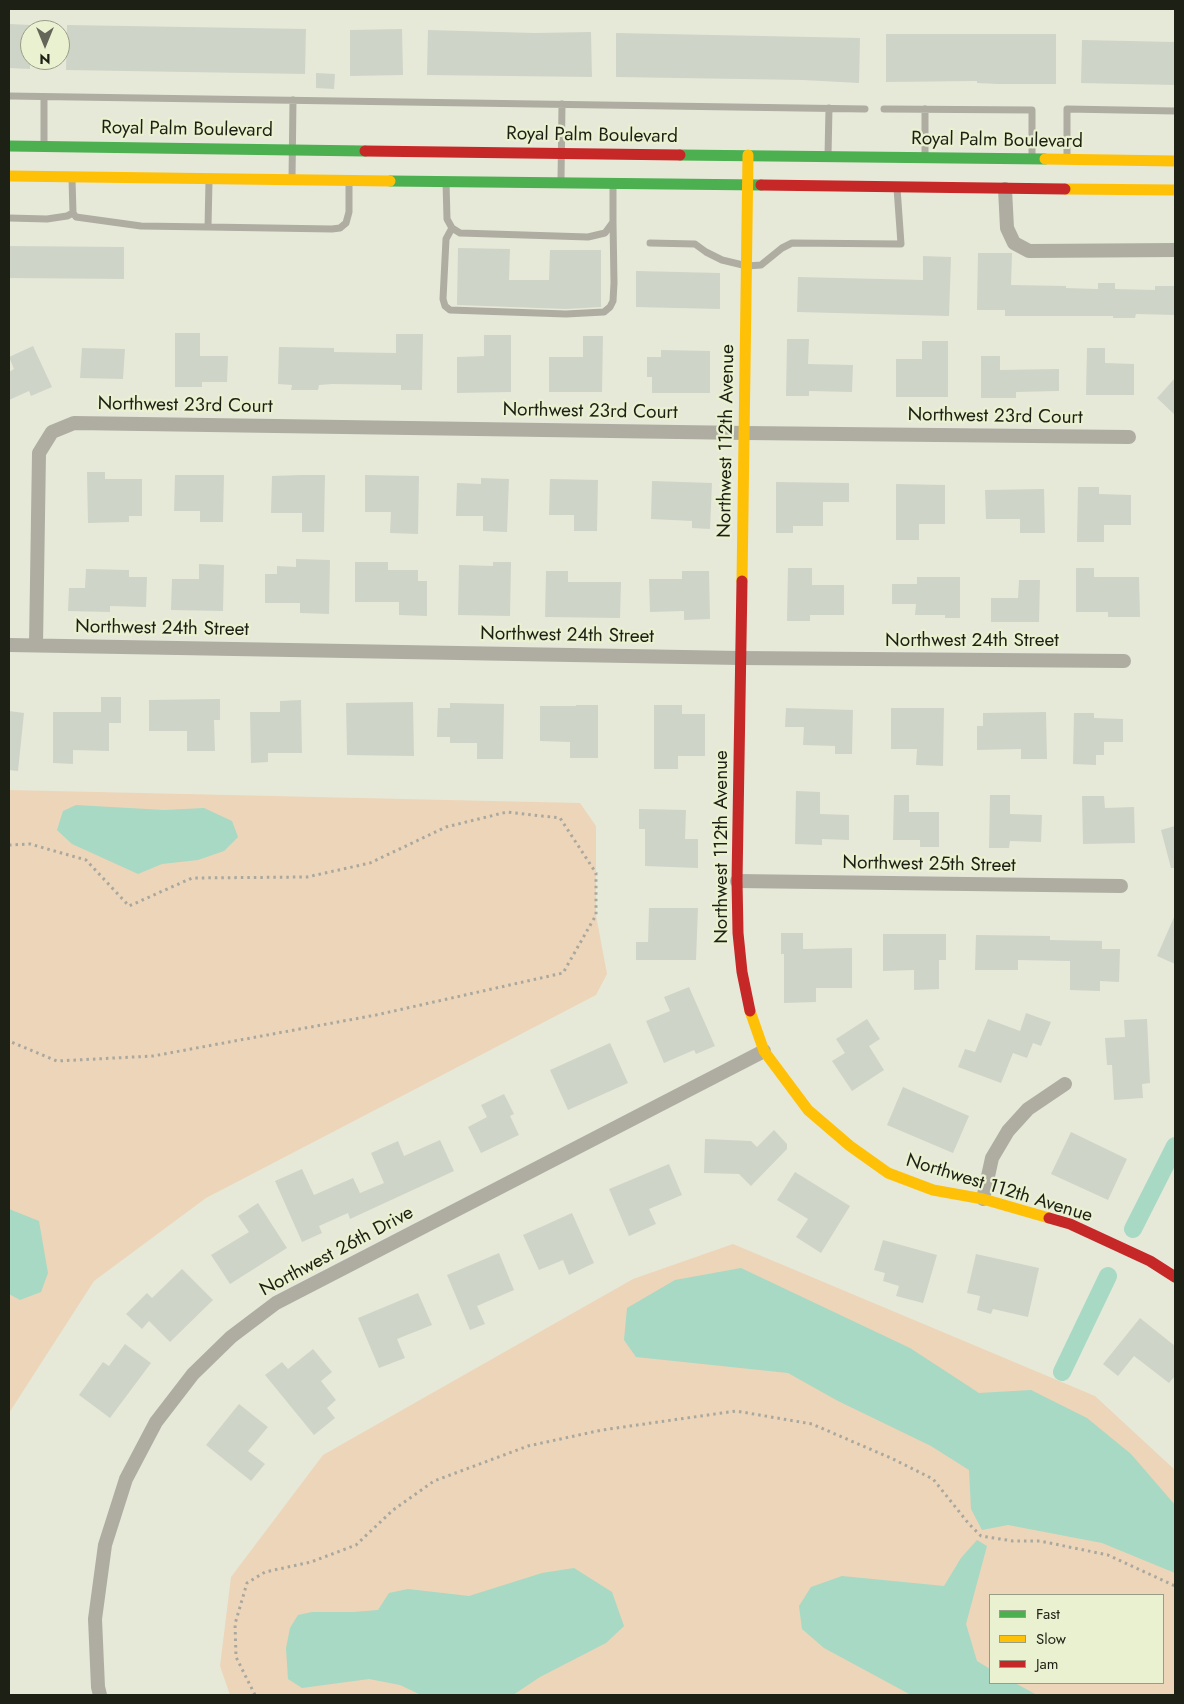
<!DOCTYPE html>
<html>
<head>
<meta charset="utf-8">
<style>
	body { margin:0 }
	#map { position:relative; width:1184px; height:1704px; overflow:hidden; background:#e6e9d8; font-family:Jost,sans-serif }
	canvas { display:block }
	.frame { position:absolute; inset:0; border:10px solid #1d2014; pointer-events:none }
	.legend { position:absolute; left:989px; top:1594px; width:175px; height:90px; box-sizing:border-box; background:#eaf1d0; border:1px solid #989d85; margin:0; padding:6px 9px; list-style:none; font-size:15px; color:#1d2014 }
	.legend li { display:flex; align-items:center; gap:10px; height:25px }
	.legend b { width:25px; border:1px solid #989d85 }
	.north { position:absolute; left:20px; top:20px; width:50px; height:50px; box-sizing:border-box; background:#eaf1d0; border:1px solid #989d85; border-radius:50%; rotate:180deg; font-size:14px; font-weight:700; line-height:20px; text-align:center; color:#1d2014 }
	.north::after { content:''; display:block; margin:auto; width:18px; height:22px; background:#636659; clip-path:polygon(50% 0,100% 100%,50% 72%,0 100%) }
</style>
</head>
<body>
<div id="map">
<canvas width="1184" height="1704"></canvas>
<div class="frame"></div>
<ul class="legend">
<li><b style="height:6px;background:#4caf50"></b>Fast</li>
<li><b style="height:6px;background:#ffc107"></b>Slow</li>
<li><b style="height:6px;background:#c62828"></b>Jam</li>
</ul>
<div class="north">N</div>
</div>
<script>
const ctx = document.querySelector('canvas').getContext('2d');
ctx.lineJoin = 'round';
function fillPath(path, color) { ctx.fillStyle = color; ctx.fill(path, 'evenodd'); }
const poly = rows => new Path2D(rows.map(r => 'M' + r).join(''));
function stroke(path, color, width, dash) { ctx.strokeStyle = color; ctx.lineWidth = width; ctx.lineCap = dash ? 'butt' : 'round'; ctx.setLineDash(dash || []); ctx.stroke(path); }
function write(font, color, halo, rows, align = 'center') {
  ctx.font = font + ' Jost,sans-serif'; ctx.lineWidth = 4.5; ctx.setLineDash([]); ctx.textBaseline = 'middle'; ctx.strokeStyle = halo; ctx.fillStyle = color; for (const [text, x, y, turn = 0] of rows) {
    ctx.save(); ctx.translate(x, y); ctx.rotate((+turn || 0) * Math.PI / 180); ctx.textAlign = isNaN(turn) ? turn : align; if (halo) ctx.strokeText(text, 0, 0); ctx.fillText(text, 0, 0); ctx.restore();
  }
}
fillPath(poly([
	[9,790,580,803,596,826,596,915,607,974,596,995,206,1198,94,1281,9,1413],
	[733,1244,1095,1396,1175,1470,1175,1695,230,1695,220,1666,231,1577,323,1455,633,1279],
	[990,1595,1163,1595,1163,1683,990,1683]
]), '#edd5b9');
fillPath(poly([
	[76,805,164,810,204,808,232,821,238,837,224,851,198,860,162,864,138,874,72,844,57,830,63,811],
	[9,1209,39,1221,48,1273,41,1292,20,1300,9,1294],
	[741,1268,910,1348,979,1393,1031,1390,1087,1418,1131,1454,1175,1505,1175,1573,1102,1543,1008,1525,982,1530,971,1509,969,1470,931,1446,838,1401,788,1373,636,1357,624,1340,627,1308,675,1280],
	[977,1540,987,1546,966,1624,977,1661,990,1669,990,1683,1015,1683,1037,1695,911,1695,824,1648,802,1629,799,1606,811,1587,842,1576,944,1586,961,1558],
	[574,1568,612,1592,624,1626,606,1643,540,1677,513,1695,421,1695,400,1685,369,1679,302,1688,288,1679,286,1648,290,1628,298,1615,312,1612,353,1612,378,1610,389,1593,408,1589,469,1596,542,1573]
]), '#a7d9c4');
stroke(poly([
	[1133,1229,1175,1146],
	[1062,1372,1108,1276]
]), '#a7d9c4', 18);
fillPath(poly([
	[10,24,30,25,30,69,9,68],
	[67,25,306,29,305,74,66,70],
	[402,29,403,75,350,76,350,30],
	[428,30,535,33,591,32,592,77,427,75],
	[616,33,860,38,859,83,803,80,616,77],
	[886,34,1056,34,1056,84,999,84,977,83,977,81,886,82],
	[1082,40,1175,42,1175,85,1081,83],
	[316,73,335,74,334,89,316,88],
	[9,246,124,247,124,279,9,278],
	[458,248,510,249,509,280,549,280,550,250,601,250,601,307,566,309,457,305],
	[978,253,1012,253,1011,285,1066,286,1066,288,1098,289,1098,283,1115,283,1115,289,1155,290,1155,286,1175,286,1175,315,1136,314,1135,318,1113,318,1113,316,1005,316,1005,310,977,310],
	[923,256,951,257,949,316,797,312,798,277,923,280],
	[636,271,720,273,720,309,636,307],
	[175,333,200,333,200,356,228,356,227,382,202,382,202,387,175,387],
	[396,334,423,334,422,390,401,390,401,385,333,384,319,385,318,390,291,390,292,385,278,384,279,347,334,348,334,352,396,353],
	[484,335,511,335,511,392,457,393,457,357,484,356],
	[583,336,603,336,602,392,549,392,549,357,583,357],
	[787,339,809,339,808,364,853,365,852,392,809,391,809,396,786,396],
	[922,341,948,341,948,397,896,397,896,359,922,359],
	[33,346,52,387,31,396,29,391,9,400,9,372,14,369,9,357],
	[82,348,125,349,123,379,80,378],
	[1087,348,1105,348,1105,363,1134,364,1134,395,1086,395],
	[661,350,710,351,710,393,652,393,652,377,647,377,647,357,661,357],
	[981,356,1000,356,1000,370,1059,369,1059,391,1016,392,1016,398,981,398],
	[1175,378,1175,415,1157,398],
	[87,472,105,472,105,479,142,479,142,516,129,516,129,522,88,523],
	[175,475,224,475,223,522,200,522,200,511,174,511],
	[302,475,325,475,324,532,302,532,302,513,271,513,272,476],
	[365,475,419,476,418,534,390,533,391,512,365,512],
	[481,478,509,479,507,532,483,531,483,516,456,516,457,483,481,484],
	[550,479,598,480,597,531,574,531,574,515,549,515],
	[652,481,712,483,710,529,692,528,692,521,651,519],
	[776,482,849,483,849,502,823,502,823,526,793,526,793,533,776,533],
	[896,484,945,485,945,524,919,524,919,540,896,540],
	[1078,487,1099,487,1099,494,1131,495,1131,525,1104,525,1104,542,1077,542],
	[1044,489,1045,533,1020,533,1020,519,986,519,985,490],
	[296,559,330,560,329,614,300,613,300,603,265,603,265,574,277,574,277,566,296,567],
	[355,562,388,562,388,570,418,570,418,581,427,581,427,616,399,615,399,602,355,602],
	[493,562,511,562,510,616,458,615,459,565,493,566],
	[199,564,224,565,223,611,171,610,172,579,199,579],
	[788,568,812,568,812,585,844,585,844,615,810,615,810,621,787,621],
	[1076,568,1094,568,1094,577,1139,577,1140,617,1108,617,1108,612,1076,612],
	[86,569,129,570,129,577,147,577,146,607,110,606,110,612,68,611,69,588,85,588],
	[546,571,568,571,568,582,621,582,620,618,545,617],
	[682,571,709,571,710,619,684,620,684,611,650,612,649,579,682,579],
	[917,577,960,577,960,618,945,618,945,615,915,615,916,604,892,604,892,584,917,584],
	[1019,580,1040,580,1039,622,991,622,991,598,1018,598],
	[101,697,121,697,121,723,109,723,109,751,73,750,73,764,53,763,53,712,101,712],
	[220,699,220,720,214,720,215,751,187,751,187,731,149,731,149,700],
	[301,700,302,753,268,753,268,762,251,763,250,712,280,712,280,701],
	[413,702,414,756,347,755,346,703],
	[450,703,504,704,503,759,477,759,477,743,450,743,450,737,437,737,438,708,450,708],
	[576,705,598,705,598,758,570,758,570,742,540,741,540,706,576,706],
	[654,705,682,705,682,714,705,714,705,756,678,756,678,769,654,769],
	[786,708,853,710,852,754,835,754,835,746,803,745,804,727,785,727],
	[891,708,944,708,943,766,916,765,917,749,891,749],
	[9,711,24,713,18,771,9,770],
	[1046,712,1047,759,1021,759,1021,749,977,750,977,726,983,726,983,713],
	[1074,713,1094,713,1094,718,1123,719,1123,742,1104,742,1104,755,1096,755,1096,765,1073,764],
	[796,791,820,792,820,814,849,815,849,840,822,839,822,845,795,844],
	[894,795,909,795,909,812,939,812,939,847,920,847,920,840,893,840],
	[990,795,1010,795,1010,814,1042,815,1041,842,1010,841,1009,848,989,848],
	[1082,796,1104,796,1105,808,1134,807,1135,843,1083,844],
	[639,809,686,810,685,839,698,839,698,868,645,866,645,829,639,829],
	[1175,826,1175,868,1171,868,1161,830],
	[649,908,698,908,696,960,636,960,636,942,648,942],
	[1175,915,1175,964,1157,956],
	[781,933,803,933,803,949,852,948,852,988,816,988,816,1002,784,1003,784,954,781,954],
	[883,934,946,934,946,960,939,960,939,989,914,990,914,970,883,971],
	[976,935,1050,936,1050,940,1102,941,1102,949,1120,949,1119,982,1100,981,1100,991,1070,990,1070,961,1018,960,1018,970,975,970],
	[689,987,715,1046,696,1054,694,1050,664,1063,646,1021,670,1011,664,997],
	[1026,1013,1051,1022,1041,1046,1033,1043,1027,1058,1013,1053,1001,1083,958,1067,965,1049,975,1052,988,1019,1020,1031],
	[867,1019,880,1039,869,1046,884,1070,852,1091,832,1061,845,1053,836,1039],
	[1147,1019,1150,1083,1142,1084,1143,1098,1114,1100,1112,1065,1107,1065,1105,1038,1125,1037,1124,1020],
	[610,1043,628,1083,568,1110,550,1070],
	[903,1087,969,1116,953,1153,887,1125],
	[504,1094,514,1114,510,1116,519,1135,481,1153,468,1127,487,1117,481,1105],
	[774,1130,787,1144,787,1149,751,1186,739,1174,704,1173,705,1139,751,1141,757,1147],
	[1071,1132,1127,1159,1108,1200,1051,1174],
	[440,1140,454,1171,350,1219,348,1213,319,1226,322,1233,302,1242,275,1181,302,1169,314,1195,353,1178,360,1193,384,1183,371,1153,398,1141,404,1156],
	[669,1164,682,1195,649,1209,656,1224,629,1236,609,1189],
	[795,1172,850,1206,821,1253,796,1237,808,1219,777,1200],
	[258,1203,287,1248,230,1284,211,1255,249,1232,238,1216],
	[572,1213,594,1263,569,1275,563,1260,539,1270,523,1235],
	[883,1240,937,1255,923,1303,896,1296,899,1286,883,1281,885,1273,874,1270],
	[499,1253,514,1290,477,1306,485,1324,470,1330,447,1275],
	[976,1254,1039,1268,1028,1317,993,1309,991,1314,977,1310,980,1296,967,1293],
	[182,1269,213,1300,170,1342,149,1321,142,1329,126,1314,147,1293,152,1298],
	[418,1293,432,1325,397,1339,405,1358,379,1368,358,1318],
	[1140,1318,1175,1346,1175,1376,1169,1383,1134,1356,1118,1376,1103,1364],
	[125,1344,151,1363,110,1418,79,1395,103,1362,109,1366],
	[313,1349,332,1372,321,1381,336,1400,327,1408,335,1418,314,1435,265,1375,282,1362,288,1369],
	[239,1404,268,1427,248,1451,265,1464,251,1481,206,1445]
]), '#ced4c8');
stroke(poly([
	[9,845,30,844,86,860,129,906,192,878,307,877,370,863,446,827,507,812,560,818,596,873,596,915,563,973,376,1015,153,1056,57,1061,9,1041],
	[255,1695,236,1657,235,1624,247,1583,265,1572,311,1562,356,1545,393,1510,434,1481,528,1446,602,1430,736,1411,812,1424,893,1459,933,1479,969,1524,981,1536,1013,1541,1040,1541,1108,1555,1175,1586]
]), '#a9a89e', 3, [2.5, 4]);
stroke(poly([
	[9,96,865,109],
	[44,97,44,144],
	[884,109,1032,110,1032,157],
	[925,109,925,155],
	[828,156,829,108],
	[1067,158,1067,109,1175,111],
	[72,179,73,213,76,217,141,226,208,227,209,181],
	[292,179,293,100],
	[561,180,562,104],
	[446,182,447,219,452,228,460,233,588,237,605,233,613,222,613,184],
	[9,218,47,219,67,216,73,213],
	[208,227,332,229,340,228,346,223,349,212,349,181],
	[452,228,446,239,443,299,445,306,450,310,566,314,604,312,610,307,613,301,614,283,613,222],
	[650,243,695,244,706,252,722,260,747,266,761,265,782,248,792,243,901,244,897,188]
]), '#afada2', 7);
stroke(poly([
	[1005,189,1007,228,1014,243,1029,251,1175,250],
	[9,645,740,658,1124,661],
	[36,645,39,453,52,432,74,423,745,433,1129,437],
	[737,881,1121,886],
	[983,1199,992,1158,1008,1131,1028,1109,1065,1084],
	[100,1695,98,1687,95,1619,105,1545,126,1479,156,1422,193,1374,231,1337,276,1303,764,1051]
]), '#afada2', 14);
stroke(poly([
	[9,146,365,151],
	[680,155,1045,159],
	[390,181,761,185]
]), '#4caf50', 11);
stroke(poly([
	[1045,159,1175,161],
	[9,176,390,181],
	[1065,189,1175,190],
	[742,581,748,155],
	[750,1011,764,1051,808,1110,850,1146,888,1173,933,1190,983,1199,1049,1218]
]), '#ffc107', 11);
stroke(poly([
	[365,151,680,155],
	[761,185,1065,189],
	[742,581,737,881,738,933,742,972,750,1011],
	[1049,1218,1070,1224,1150,1261,1175,1277]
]), '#c62828', 11);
write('19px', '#1d2014', '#eaf1d0', [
	["Royal Palm Boulevard",187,130,1],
	["Royal Palm Boulevard",592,136,1],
	["Royal Palm Boulevard",997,141,1],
	["Northwest 23rd Court",185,406,1],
	["Northwest 23rd Court",590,412,1],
	["Northwest 23rd Court",995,417,1],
	["Northwest 112th Avenue",727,441,-89],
	["Northwest 24th Street",162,629,1],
	["Northwest 24th Street",567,636,1],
	["Northwest 24th Street",972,641],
	["Northwest 112th Avenue",722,847,-90],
	["Northwest 25th Street",929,865,1],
	["Northwest 112th Avenue",999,1189,17],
	["Northwest 26th Drive",337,1252,-28]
]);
</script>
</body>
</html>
